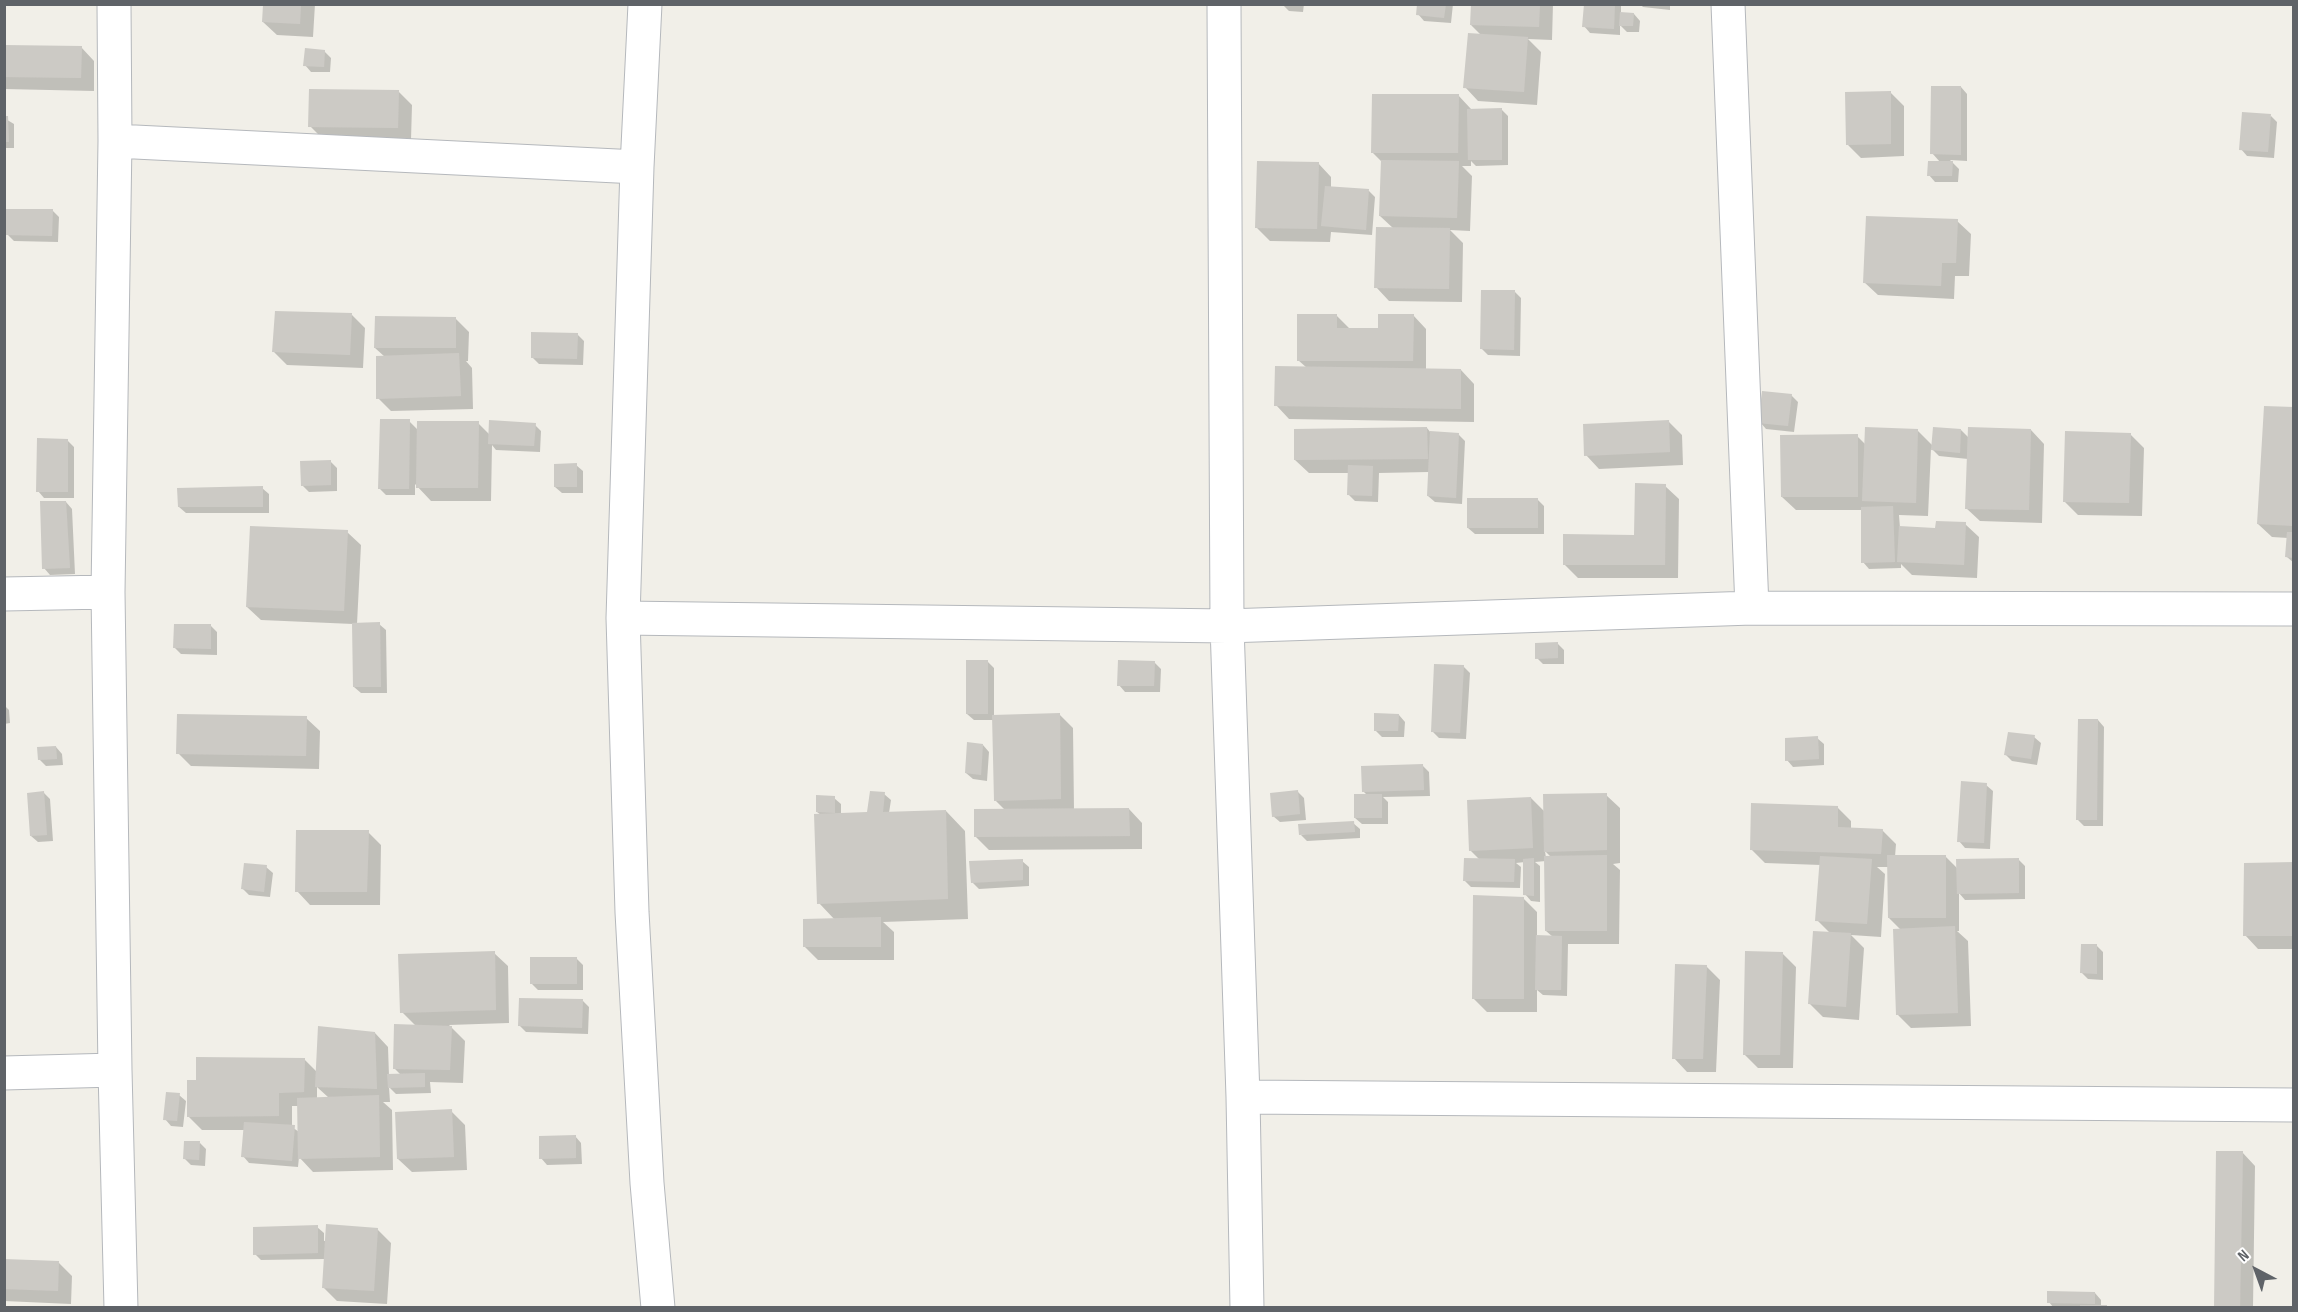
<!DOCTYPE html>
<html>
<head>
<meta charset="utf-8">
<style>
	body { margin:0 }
	#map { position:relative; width:2298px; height:1312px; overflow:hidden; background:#f1efe8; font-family:"Sofia Sans Condensed",sans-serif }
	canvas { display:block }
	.frame { position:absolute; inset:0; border:6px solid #5f6368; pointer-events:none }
	.north { position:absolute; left:2226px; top:1240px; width:60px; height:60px; -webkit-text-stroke:4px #fff; paint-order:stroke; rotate:319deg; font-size:16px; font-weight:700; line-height:24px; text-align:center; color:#5f6368 }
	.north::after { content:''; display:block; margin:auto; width:21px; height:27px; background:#5f6368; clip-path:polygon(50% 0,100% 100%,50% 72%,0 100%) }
</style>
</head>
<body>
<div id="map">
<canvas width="2298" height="1312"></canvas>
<div class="frame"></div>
<div class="north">N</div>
</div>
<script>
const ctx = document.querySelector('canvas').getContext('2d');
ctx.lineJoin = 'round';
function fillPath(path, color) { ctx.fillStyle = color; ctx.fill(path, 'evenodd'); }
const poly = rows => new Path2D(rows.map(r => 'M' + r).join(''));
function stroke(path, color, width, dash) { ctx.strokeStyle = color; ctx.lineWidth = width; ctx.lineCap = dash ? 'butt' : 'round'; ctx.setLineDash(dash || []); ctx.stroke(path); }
fillPath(poly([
	[264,4,315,4,313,37,277,35,263,22],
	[1304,4,1303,12,1289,11,1283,5],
	[1419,4,1453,4,1451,23,1424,21,1418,14],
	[1472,4,1553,4,1552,40,1528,39,1541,52,1537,105,1478,101,1465,87,1482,36,1471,25],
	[1585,4,1621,4,1621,14,1634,14,1640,21,1639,32,1627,32,1620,25,1620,35,1590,33,1584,26],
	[1640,4,1670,4,1670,10,1643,7],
	[4,46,81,47,94,61,94,91,4,89],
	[324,51,331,58,330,72,311,72,305,65],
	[1961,87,1967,94,1967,161,1950,160,1959,169,1958,182,1935,182,1929,175,1940,162,1932,153],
	[398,91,412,105,411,140,324,140,310,126],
	[1890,92,1904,106,1904,156,1861,158,1848,145],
	[1458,95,1471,109,1502,110,1508,116,1508,165,1476,166,1471,161,1471,166,1462,166,1472,176,1470,231,1450,230,1463,243,1462,302,1389,301,1376,287,1394,229,1380,216,1382,162,1372,152],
	[2271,116,2277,122,2274,158,2247,156,2241,149],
	[4,118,14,124,14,148,4,148],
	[1318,163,1331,177,1331,188,1369,191,1375,197,1372,235,1331,232,1330,242,1270,241,1257,228],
	[52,210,59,217,58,242,14,241,8,235],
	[1957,221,1971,234,1969,276,1955,276,1954,299,1878,295,1864,282],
	[1515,292,1521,298,1520,356,1488,355,1481,348],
	[352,315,365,328,363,368,287,365,274,352],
	[1336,315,1350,329,1380,329,1413,315,1426,329,1426,370,1461,370,1474,384,1474,422,1289,419,1276,405,1307,368,1298,360],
	[455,318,469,332,468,361,466,361,472,368,473,409,391,411,378,398,385,357,375,348],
	[577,334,584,341,583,365,539,364,532,357],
	[1791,395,1798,402,1794,432,1766,429,1760,422],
	[2294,409,2294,563,2287,557,2288,538,2272,537,2258,524],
	[409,421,418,430,478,423,490,435,535,425,541,431,540,452,496,450,492,445,491,501,431,501,415,484,415,495,386,495,380,489],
	[1669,422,1682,435,1683,465,1599,469,1586,455],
	[1427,428,1431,433,1459,435,1465,441,1462,504,1435,502,1428,496,1429,472,1379,473,1378,502,1355,501,1348,494,1349,473,1309,473,1295,460],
	[1917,430,1933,446,1961,430,1969,438,2031,430,2044,444,2042,523,1980,521,1966,508,1968,459,1939,456,1931,448,1928,516,1899,515,1900,528,1936,529,1965,524,1979,537,1977,578,1912,575,1901,564,1901,568,1869,569,1863,562,1862,510,1796,510,1782,497,1857,436,1865,444],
	[2130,434,2144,448,2142,516,2078,515,2065,502],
	[67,440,74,447,74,498,44,498,38,491],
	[330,461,337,468,337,491,309,492,302,485],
	[576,465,583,471,583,493,562,493,555,487],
	[1665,486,1679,499,1678,578,1578,578,1564,564,1636,537],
	[262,488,269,494,269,513,186,513,179,507],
	[1537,499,1544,506,1544,534,1475,534,1468,528],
	[66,502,72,509,75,574,50,575,44,568],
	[347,532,361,545,357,624,379,624,386,630,387,693,361,693,354,687,353,624,261,620,247,607],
	[211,626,217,632,217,655,181,654,174,647],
	[1558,644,1564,650,1564,664,1543,664,1537,658],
	[988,662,994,668,994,716,1059,714,1073,728,1074,810,1129,809,1142,823,1142,849,989,850,975,836,1005,810,995,800,994,720,974,720,967,714],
	[1154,662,1161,669,1160,692,1125,692,1119,685],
	[1463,666,1470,673,1466,739,1439,738,1433,732],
	[4,705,9,710,10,723,4,724],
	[1399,715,1405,722,1404,737,1382,737,1375,730],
	[306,718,320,731,319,769,191,766,178,753],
	[2098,720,2104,727,2103,826,2084,826,2078,820],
	[2034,737,2041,743,2037,765,2012,761,2006,755],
	[1817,738,1824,744,1824,765,1793,767,1787,760],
	[983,745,989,752,987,781,973,779,966,773],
	[56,747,62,754,63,765,46,766,39,759],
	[1422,765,1429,772,1430,796,1383,797,1388,802,1388,824,1362,824,1355,818,1368,796,1363,791],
	[1986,785,1993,791,1990,849,1965,848,1959,841],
	[1298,792,1304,798,1306,820,1280,822,1273,816],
	[44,793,50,799,53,841,38,842,31,836],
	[884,794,891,800,889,813,946,811,965,831,968,919,883,922,894,932,894,960,818,960,804,946,835,920,819,903,821,815,817,812,834,798,841,804,841,815,871,814],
	[1606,795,1620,808,1620,863,1613,864,1620,870,1619,944,1568,944,1567,996,1543,995,1537,990,1537,1012,1487,1012,1473,998,1523,898,1537,912,1537,937,1553,937,1546,931,1546,861,1535,862,1540,866,1540,902,1531,901,1525,894,1525,862,1516,863,1521,867,1520,888,1471,887,1464,880,1480,860,1470,850,1531,798,1545,812],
	[1545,851,1551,857,1546,858],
	[1838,808,1851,821,1851,829,1882,830,1896,844,1895,857,1945,856,1958,869,2018,859,2025,866,2025,899,1965,900,1959,893,1959,931,1957,931,1968,941,1971,1026,1911,1028,1898,1015,1901,930,1889,918,1889,867,1877,867,1885,874,1881,937,1851,935,1864,948,1859,1020,1823,1017,1810,1004,1830,933,1817,920,1821,865,1765,863,1751,849],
	[1353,823,1360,829,1360,838,1307,841,1301,835],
	[368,832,381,845,380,905,310,905,297,891],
	[1022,861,1029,867,1029,886,979,889,972,882],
	[2294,864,2294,949,2258,949,2245,935],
	[266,867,273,873,270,897,249,895,242,888],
	[2096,945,2103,952,2103,980,2088,979,2082,973],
	[494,953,508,966,509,1023,449,1025,465,1041,463,1083,430,1082,431,1093,396,1094,389,1087,390,1102,383,1102,392,1110,393,1170,313,1172,299,1157,298,1167,249,1163,243,1156,245,1130,202,1130,188,1116,304,1059,317,1072,375,1033,388,1047,389,1076,402,1076,394,1068,416,1026,402,1012],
	[317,1087,329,1098,317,1099],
	[292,1106,299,1106,299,1132,292,1127],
	[1782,953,1796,967,1793,1068,1758,1068,1744,1054],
	[576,958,583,965,583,990,538,990,532,984],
	[1706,966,1720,980,1716,1072,1687,1072,1674,1058],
	[583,1001,589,1007,588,1034,526,1032,519,1025],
	[179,1095,186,1101,183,1127,171,1126,165,1119],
	[451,1111,465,1125,467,1170,412,1172,398,1159],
	[575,1136,581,1143,582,1164,547,1165,541,1158],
	[200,1143,206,1149,205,1166,191,1165,185,1159],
	[2242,1152,2255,1166,2253,1308,2215,1308],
	[317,1227,324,1233,324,1241,377,1229,391,1243,387,1304,337,1301,323,1287,325,1259,261,1260,255,1254],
	[4,1260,59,1263,72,1276,71,1304,4,1301],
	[2095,1293,2101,1300,2101,1307,2103,1308,2045,1308,2053,1307,2049,1302]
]), '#0003');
fillPath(poly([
	[1417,4,1446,4,1444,18,1416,15],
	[1471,4,1540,4,1539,27,1470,25],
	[1584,4,1615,4,1614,29,1582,27],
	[263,5,301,5,300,24,262,22],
	[1620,12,1634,13,1633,26,1619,26],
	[1468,33,1528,37,1524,92,1463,88],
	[4,45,82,46,81,78,4,77],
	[305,48,325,50,324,67,303,66],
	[1931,86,1961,86,1961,155,1930,154],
	[309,89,399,90,398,128,308,127],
	[1891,91,1891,144,1846,145,1845,92],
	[1372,94,1459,94,1458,153,1371,153],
	[1502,108,1502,160,1468,160,1467,109],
	[2242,112,2271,114,2268,152,2239,150],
	[4,116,8,116,9,142,4,142],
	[1381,160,1459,161,1457,218,1379,216],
	[1257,161,1319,162,1317,229,1255,228],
	[1928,161,1953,161,1952,176,1927,176],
	[1325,186,1369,189,1366,230,1321,226],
	[6,209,53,209,52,236,6,235],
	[1866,216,1958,219,1956,263,1942,263,1941,286,1863,283],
	[1376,227,1450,228,1449,289,1374,288],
	[1481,290,1515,290,1514,350,1480,349],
	[275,311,352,313,350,355,272,352],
	[1297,314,1337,314,1337,328,1378,328,1378,314,1414,314,1413,361,1297,361],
	[375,316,456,317,456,348,374,348],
	[531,332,578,333,577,359,531,358],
	[459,353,461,396,376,399,376,356],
	[1275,366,1461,369,1461,409,1274,406],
	[1762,391,1792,394,1788,426,1758,423],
	[2264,406,2294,407,2294,526,2257,524],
	[380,419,410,419,409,489,378,489],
	[489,420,536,423,534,446,488,444],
	[1669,420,1670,452,1584,456,1583,424],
	[417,421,479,421,478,488,416,488],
	[1427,427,1428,459,1294,460,1294,429],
	[1865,427,1918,429,1916,503,1862,501],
	[1933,427,1961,429,1960,453,1931,450],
	[1968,427,2031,429,2029,510,1965,509],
	[1430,431,1459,433,1456,498,1427,496],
	[2065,431,2131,433,2129,503,2063,502],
	[1858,434,1858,497,1781,497,1780,435],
	[37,438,68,439,68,492,36,492],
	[331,460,331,485,301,486,300,461],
	[577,463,577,487,554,487,554,464],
	[1348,465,1373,466,1372,496,1347,495],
	[1635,483,1666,484,1665,565,1563,565,1563,534,1634,535],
	[263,486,263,507,178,507,177,488],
	[1467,498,1538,498,1538,528,1467,528],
	[40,501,66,501,70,568,42,569],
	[1893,506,1895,562,1861,563,1861,507],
	[1936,521,1966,522,1964,565,1897,562,1899,526,1935,528],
	[250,526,348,530,344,611,246,607],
	[2287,532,2294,532,2294,558,2285,557],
	[380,622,381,687,353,687,352,623],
	[174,624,211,624,211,649,173,648],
	[1558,642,1558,658,1535,659,1535,643],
	[966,660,988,660,988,714,966,714],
	[1118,660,1155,661,1154,686,1117,686],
	[1434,664,1464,665,1460,733,1431,732],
	[1060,713,1061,799,994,801,992,715],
	[1374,713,1399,714,1398,731,1374,731],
	[177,714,307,716,306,756,176,754],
	[2078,719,2098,719,2097,820,2076,820],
	[2008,732,2035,735,2031,759,2004,755],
	[1818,736,1819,759,1785,761,1785,738],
	[967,742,983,744,981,775,965,773],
	[56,746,57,759,38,760,37,747],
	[1423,764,1424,790,1362,792,1361,766],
	[1961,781,1987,783,1984,843,1957,842],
	[1298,790,1300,814,1272,817,1270,793],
	[44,791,47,835,30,836,27,793],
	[870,791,885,792,883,812,946,810,948,899,817,904,814,814,867,812],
	[1607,793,1607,850,1544,852,1543,794],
	[1354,794,1382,794,1382,818,1354,818],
	[816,795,835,796,835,813,816,812],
	[1531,797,1533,848,1469,851,1467,800],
	[1751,803,1838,806,1838,827,1883,829,1881,854,1750,850],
	[1129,808,1130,836,974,837,974,809],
	[1354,821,1355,832,1299,835,1298,824],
	[296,830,369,830,367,892,295,892],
	[1607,855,1607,931,1545,931,1544,856],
	[1887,855,1946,855,1946,918,1888,918],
	[1820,856,1872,859,1867,924,1815,921],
	[1464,858,1515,859,1514,882,1463,881],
	[1534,858,1534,896,1523,895,1523,859],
	[2019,858,2019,893,1957,894,1956,859],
	[1023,859,1023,880,971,883,969,861],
	[2294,862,2294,936,2243,936,2244,863],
	[244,863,267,865,264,892,241,889],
	[1473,895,1524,897,1524,999,1472,999],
	[881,917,881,947,803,947,803,919],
	[1955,926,1958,1013,1896,1015,1893,929],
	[1813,931,1851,933,1846,1007,1808,1004],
	[1536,935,1562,936,1561,990,1535,990],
	[2081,944,2097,944,2097,974,2080,973],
	[495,951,496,1010,400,1013,398,954],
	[1745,951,1783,952,1780,1055,1743,1055],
	[530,957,577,957,577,984,530,984],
	[1675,964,1707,965,1703,1059,1672,1059],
	[519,998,583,999,582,1028,518,1026],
	[394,1024,452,1026,450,1070,393,1069],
	[318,1026,375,1032,377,1089,315,1087],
	[196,1057,305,1058,304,1092,279,1093,279,1116,187,1117,187,1080,196,1080],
	[425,1073,425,1087,388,1088,387,1074],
	[166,1092,180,1093,177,1121,163,1120],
	[379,1095,380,1157,298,1159,297,1098],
	[452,1109,454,1157,397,1159,395,1112],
	[244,1122,295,1125,292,1161,241,1157],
	[576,1135,576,1158,539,1159,539,1136],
	[184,1141,200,1141,199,1160,183,1159],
	[2216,1151,2243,1151,2240,1308,2214,1308],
	[326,1224,378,1228,374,1291,322,1288],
	[318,1225,318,1253,253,1255,253,1227],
	[4,1259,59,1261,58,1291,4,1289],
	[2047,1291,2095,1292,2095,1304,2047,1303],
	[2080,1305,2107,1305,2107,1308,2080,1308]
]), '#cccac5');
const minor = poly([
	[645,4,637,167,623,618,632,912,647,1183,658,1308],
	[1224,4,1227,626,1243,1097,1247,1308],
	[1728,4,1752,608],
	[115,141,637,167],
	[108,592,115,1070,121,1308],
	[4,594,108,592,115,141,114,4],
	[623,618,1227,626,1752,608,2294,609],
	[4,1073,115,1070],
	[1243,1097,2294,1105]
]);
stroke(minor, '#b5b8bc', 35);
stroke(minor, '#fff', 33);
</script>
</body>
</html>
